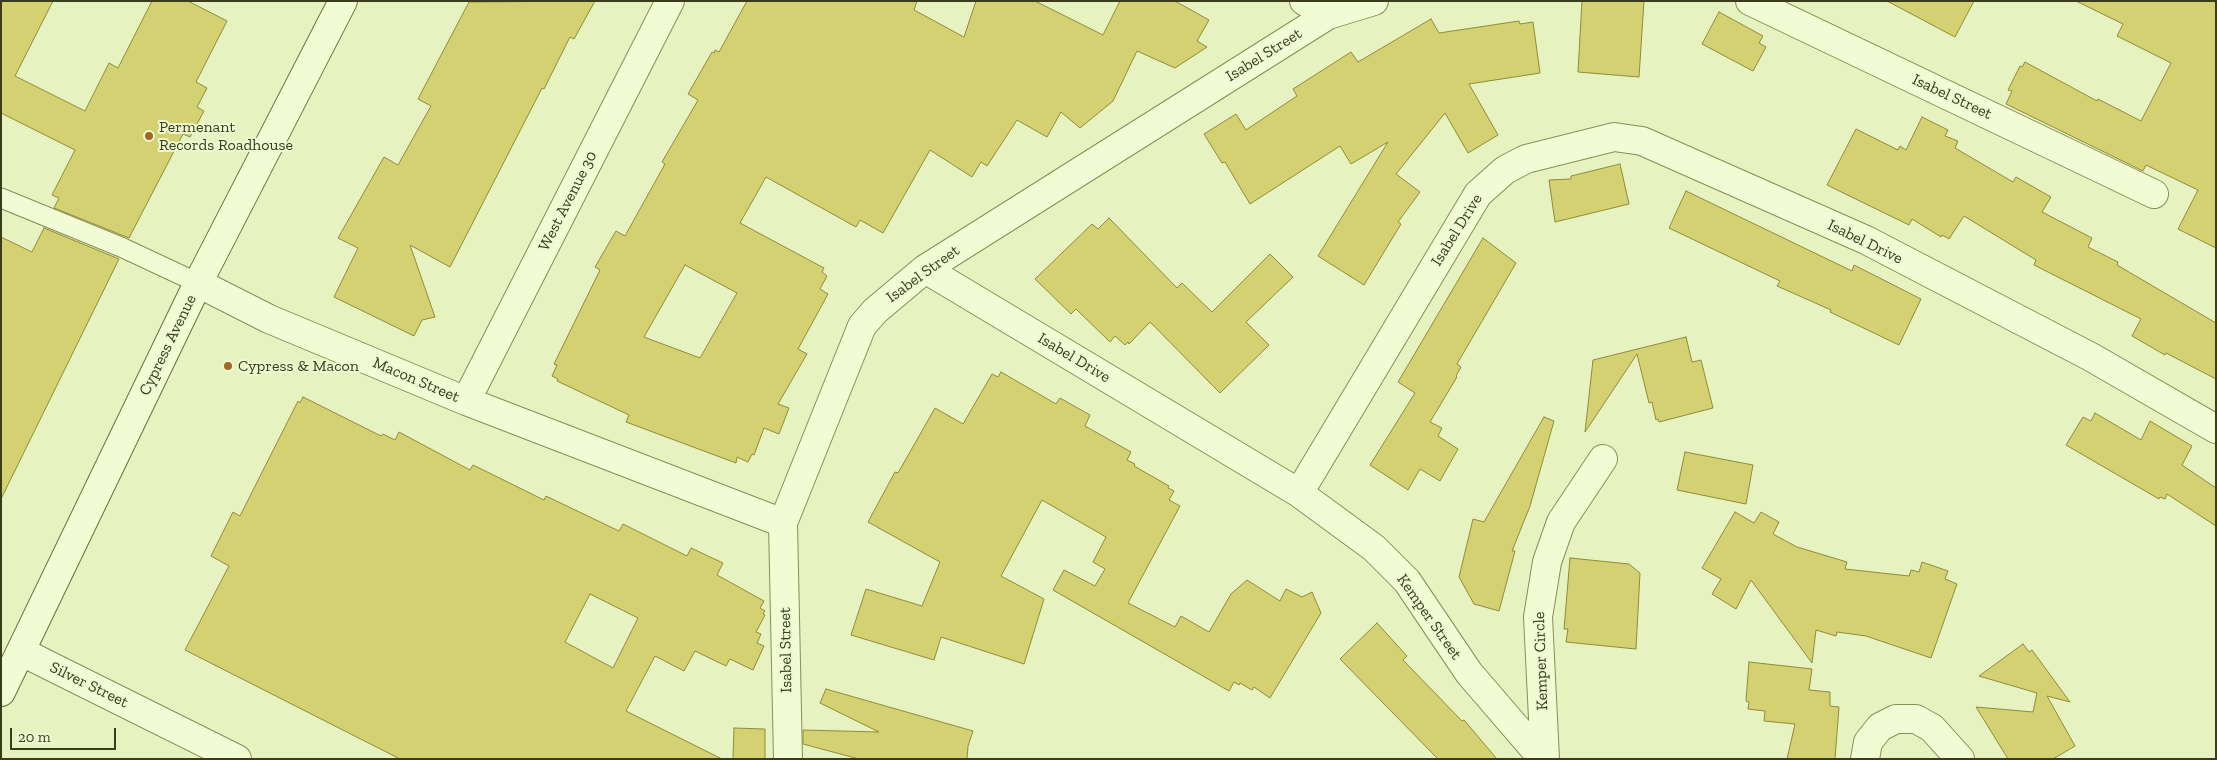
<!DOCTYPE html>
<html>
<head>
<meta charset="utf-8">
<style>
	body { margin:0 }
	#map { position:relative; width:2217px; height:760px; overflow:hidden; background:#e6f2c0; font-family:"Zilla Slab",serif }
	canvas { display:block }
	.frame { position:absolute; inset:0; border:2px solid #3a3c1c; pointer-events:none }
	.scale { position:absolute; left:10px; top:728px; width:106px; height:22px; box-sizing:border-box; border:2px solid #3a3c1c; border-top:0; padding-left:6px; font-size:15px; line-height:18px; white-space:nowrap; color:#3a3c1c; -webkit-text-stroke:4px #eef9d1; paint-order:stroke }
</style>
</head>
<body>
<div id="map">
<canvas width="2217" height="760"></canvas>
<div class="frame"></div>
<div class="scale">20 m</div>
</div>
<script>
const ctx = document.querySelector('canvas').getContext('2d');
ctx.lineJoin = 'round';
function fillPath(path, color) { ctx.fillStyle = color; ctx.fill(path, 'evenodd'); }
const poly = rows => new Path2D(rows.map(r => 'M' + r).join(''));
function stroke(path, color, width, dash) { ctx.strokeStyle = color; ctx.lineWidth = width; ctx.lineCap = dash ? 'butt' : 'round'; ctx.setLineDash(dash || []); ctx.stroke(path); }
function write(font, color, halo, rows, align = 'center') {
  ctx.font = font + ' "Zilla Slab",serif'; ctx.lineWidth = 4; ctx.setLineDash([]); ctx.textBaseline = 'middle'; ctx.strokeStyle = halo; ctx.fillStyle = color; for (const [text, x, y, turn = 0] of rows) {
    ctx.save(); ctx.translate(x, y); ctx.rotate((+turn || 0) * Math.PI / 180); ctx.textAlign = isNaN(turn) ? turn : align; if (halo) ctx.strokeText(text, 0, 0); ctx.fillText(text, 0, 0); ctx.restore();
  }
}
const building = poly([
	[1,1,53,1,15,76,85,111,109,63,118,68,152,1,188,1,227,21,196,82,207,88,197,107,204,111,190,137,183,134,129,238,54,208,59,198,52,195,75,150,1,113,1,1],
	[595,1,574,39,570,37,544,89,542,88,450,267,410,245,435,317,422,320,414,336,334,297,358,248,338,238,384,157,398,165,431,106,418,99,469,2,595,1],
	[747,1,917,1,914,10,964,37,976,1,1035,1,1103,35,1120,1,1175,1,1209,20,1197,41,1207,47,1175,68,1137,51,1113,101,1080,128,1061,112,1047,137,1017,120,987,166,981,162,972,177,930,150,883,233,860,220,856,227,766,177,740,223,824,268,822,272,827,276,820,289,828,294,798,349,807,354,778,404,789,408,779,434,764,428,754,455,752,454,748,462,737,457,736,463,626,422,629,415,557,381,558,379,552,376,557,365,554,364,600,270,595,267,616,231,625,236,665,164,662,162,698,100,688,94,712,52,714,53,715,50,719,52,747,1],
	[685,265,737,293,700,358,644,337,685,265],
	[1582,1,1644,1,1639,77,1578,72,1582,1],
	[1887,1,1974,1,1955,37,1887,1],
	[2076,1,2216,1,2216,248,2178,229,2198,190,2146,165,2143,171,2006,104,2012,91,2008,90,2020,66,2022,67,2025,62,2097,101,2098,99,2141,121,2171,63,2117,36,2123,24,2076,1],
	[1719,12,1763,36,1759,43,1766,47,1753,71,1702,44,1719,12],
	[1431,19,1439,33,1519,21,1520,24,1533,22,1540,73,1469,84,1498,135,1468,153,1445,113,1396,174,1420,192,1398,222,1401,224,1364,285,1318,256,1388,142,1351,164,1340,146,1250,204,1225,162,1222,163,1204,134,1236,114,1246,130,1297,96,1293,89,1351,52,1358,62,1431,19],
	[1922,117,1948,130,1945,136,1958,141,1955,148,2013,182,2016,177,2051,197,2042,212,2092,238,2088,247,2118,262,2117,265,2216,323,2216,379,2166,353,2165,355,2132,336,2141,319,2034,265,2036,260,1964,216,1949,239,1942,235,1941,237,1912,219,1909,225,1827,185,1856,129,1898,150,1900,146,1906,150,1922,117],
	[1620,164,1629,204,1555,222,1549,180,1571,179,1571,176,1620,164],
	[1686,191,1852,271,1854,265,1921,299,1899,345,1830,312,1831,310,1777,286,1780,281,1669,228,1686,191],
	[1109,218,1177,288,1182,283,1212,312,1270,254,1293,277,1246,322,1269,345,1220,393,1150,322,1129,344,1128,342,1125,345,1115,336,1110,342,1076,309,1071,314,1035,279,1092,224,1098,229,1109,218],
	[44,228,119,259,1,499,1,237,32,252,44,228],
	[1483,238,1516,263,1457,364,1461,367,1456,376,1457,377,1430,422,1442,428,1438,436,1458,449,1440,481,1420,469,1408,490,1370,465,1415,393,1398,382,1483,238],
	[1686,337,1692,362,1701,360,1713,408,1659,422,1658,419,1656,420,1652,402,1649,403,1637,354,1585,432,1593,360,1686,337],
	[1001,372,1056,404,1060,398,1090,415,1085,426,1131,452,1127,460,1135,464,1134,466,1169,486,1168,488,1174,491,1169,500,1180,506,1128,603,1175,627,1181,616,1209,632,1231,594,1247,580,1280,601,1286,589,1302,597,1312,592,1321,613,1270,698,1254,687,1252,690,1240,683,1239,685,1234,682,1229,691,1053,590,1064,570,1095,586,1105,569,1093,562,1106,537,1042,500,1001,576,1044,599,1024,664,941,637,934,660,851,635,866,589,922,606,940,562,868,522,895,472,898,473,935,408,963,424,992,374,998,377,1001,372],
	[303,397,381,436,383,434,395,440,399,432,470,470,473,465,544,500,546,496,619,531,623,524,687,556,691,548,723,563,717,575,764,601,760,608,765,611,763,614,765,615,756,632,761,634,757,643,764,646,753,670,730,659,726,666,695,651,684,671,655,656,626,711,722,759,400,759,185,650,229,566,211,556,233,512,240,516,298,401,300,403,303,397],
	[590,594,638,618,613,668,565,642,590,594],
	[2095,413,2141,440,2150,421,2192,446,2182,465,2216,488,2216,526,2167,494,2165,499,2160,497,2159,499,2066,445,2083,417,2091,421,2095,413],
	[1544,417,1554,421,1530,506,1512,551,1515,551,1499,611,1474,604,1459,577,1473,519,1484,522,1544,417],
	[1685,452,1753,465,1746,504,1677,490,1685,452],
	[1735,512,1754,523,1761,512,1779,522,1773,534,1797,547,1847,562,1845,569,1909,576,1911,570,1919,572,1922,562,1948,571,1945,579,1957,584,1931,658,1866,636,1837,632,1836,636,1816,630,1812,663,1751,580,1736,609,1712,594,1721,579,1702,568,1735,512],
	[1570,558,1629,564,1640,573,1636,649,1566,642,1568,629,1564,629,1570,558],
	[1377,623,1407,656,1403,660,1462,721,1464,720,1497,759,1438,759,1340,659,1377,623],
	[2023,644,2029,652,2032,650,2070,702,2047,696,2075,746,2053,759,2008,759,1976,707,2033,712,2037,693,1979,676,2023,644],
	[1749,662,1812,669,1809,690,1830,692,1830,706,1839,707,1835,759,1787,759,1795,724,1764,721,1765,711,1748,709,1749,702,1746,701,1749,662],
	[826,689,973,731,968,746,967,759,859,759,803,744,803,730,879,732,820,703,826,689],
	[734,728,765,729,765,759,733,759,734,728]
]);
fillPath(building, '#d4d172');
stroke(building, '#8f8b39', 1);
const lane = poly([
	[1,198,121,247,198,283]
]);
const street = poly([
	[1304,1,1328,15],
	[1750,1,2154,194],
	[925,269,1299,493,1478,194,1505,170,1526,159,1614,137,1642,141,1866,240,2091,357,2216,429],
	[198,283,269,319,466,401,783,523],
	[466,401,670,1],
	[1299,493,1374,548,1407,581,1469,673,1543,759],
	[22,652,237,759],
	[788,759,783,523,862,326,875,311,925,269,1328,15,1374,1],
	[1545,759,1538,617,1547,562,1561,522,1603,459],
	[1865,759,1868,742,1880,727,1896,719,1916,719,1932,728,1960,759]
]);
const secondary = poly([
	[1,692,198,283,343,1]
]);
stroke(lane, '#898d56', 21);
stroke(street, '#898d56', 30);
stroke(secondary, '#6c6f39', 30);
stroke(lane, '#f2fcd4', 19);
stroke(street, '#f2fcd4', 28);
stroke(secondary, '#f2fcd4', 28);
for (const [x, y, r, color] of [
	[149,136,5,"#a36720"],
	[228,366,5,"#a36720"]
]) { const dot = new Path2D(); dot.arc(x, y, r, 0, 2 * Math.PI); ctx.fillStyle = color; ctx.fill(dot); stroke(dot, '#eef9d1', 2); }
write('16px', '#3a3c1c', '#eef9d1', [
	["Isabel Street",1264,55,-32],
	["Isabel Street",1952,97,25],
	["West Avenue 30",568,201,-63],
	["Isabel Drive",1457,230,-58],
	["Isabel Drive",1865,242,26],
	["Isabel Street",923,274,-36],
	["Cypress Avenue",168,345,-64],
	["Isabel Drive",1074,358,31],
	["Macon Street",416,380,23],
	["Kemper Street",1429,617,55],
	["Isabel Street",786,650,-91],
	["Kemper Circle",1541,661,-92],
	["Silver Street",89,685,26]
]);
write('16px', '#3a3c1c', '#eef9d1', [
	["Permenant",159,127],
	["Records Roadhouse",159,145],
	["Cypress & Macon",238,366]
], 'left');
</script>
</body>
</html>
